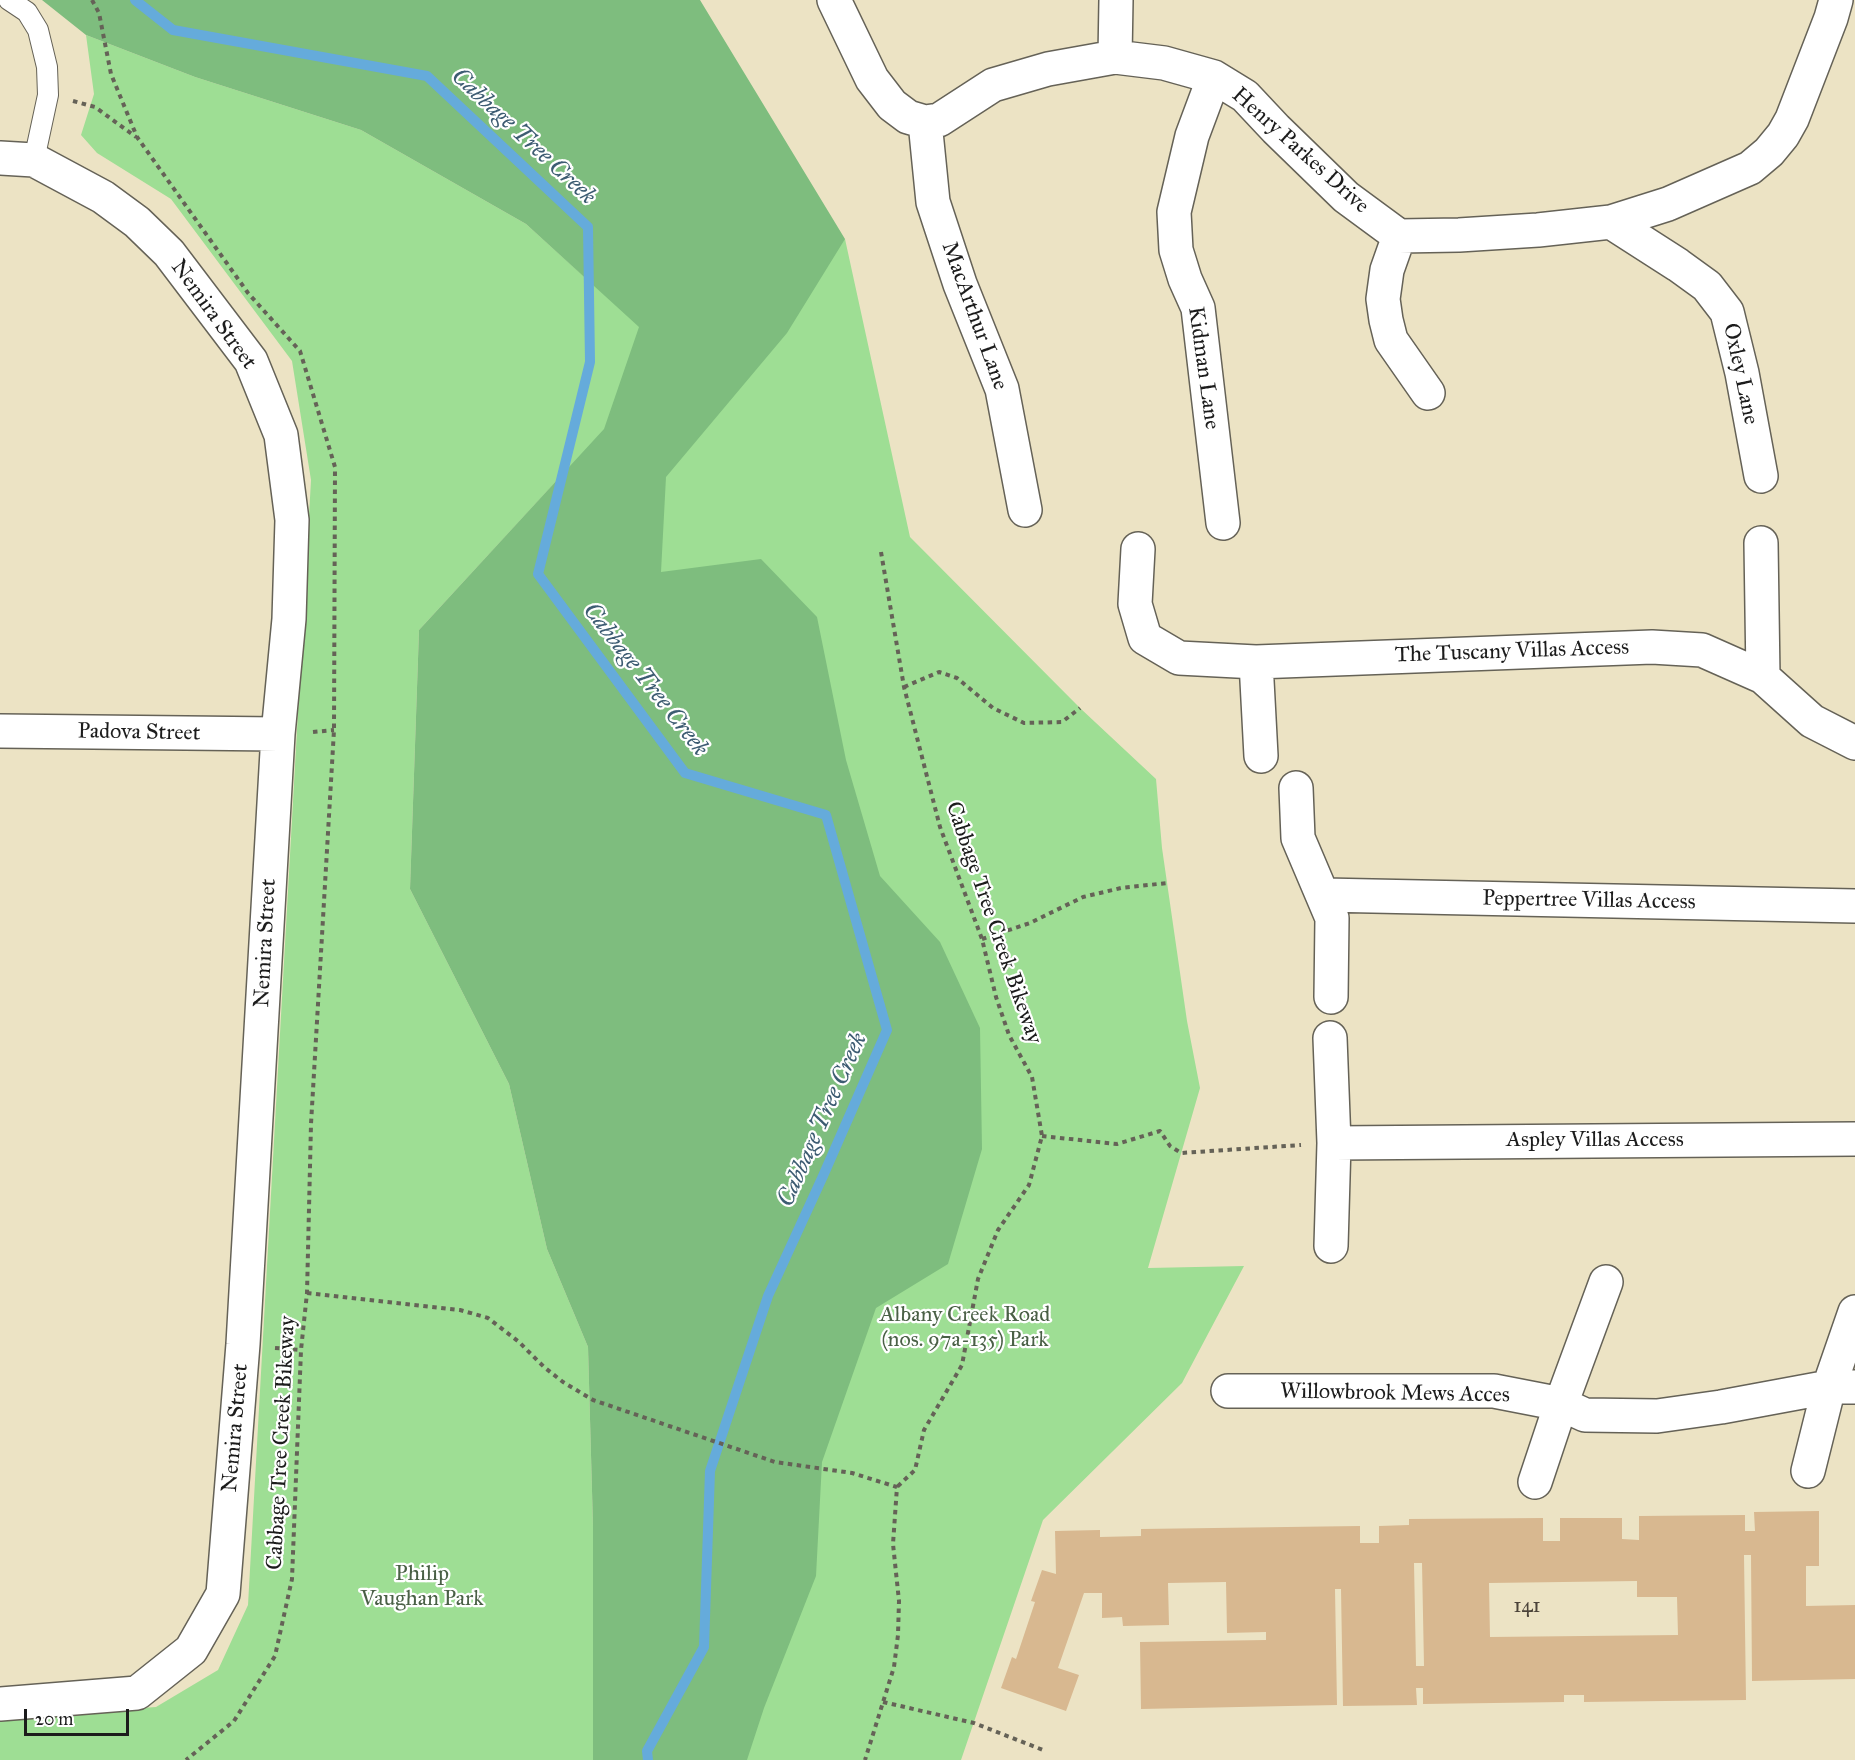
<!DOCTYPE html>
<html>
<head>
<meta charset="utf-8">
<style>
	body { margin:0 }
	#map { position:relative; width:1855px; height:1760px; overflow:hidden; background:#ece3c4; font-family:"IM FELL Great Primer",serif }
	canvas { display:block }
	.scale { position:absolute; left:24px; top:1709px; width:105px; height:27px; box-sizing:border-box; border:3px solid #1c1c1c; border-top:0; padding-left:8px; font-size:18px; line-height:21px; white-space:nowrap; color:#1c1c1c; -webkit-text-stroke:4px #fff; paint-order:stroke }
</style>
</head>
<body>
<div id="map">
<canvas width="1855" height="1760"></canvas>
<div class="scale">20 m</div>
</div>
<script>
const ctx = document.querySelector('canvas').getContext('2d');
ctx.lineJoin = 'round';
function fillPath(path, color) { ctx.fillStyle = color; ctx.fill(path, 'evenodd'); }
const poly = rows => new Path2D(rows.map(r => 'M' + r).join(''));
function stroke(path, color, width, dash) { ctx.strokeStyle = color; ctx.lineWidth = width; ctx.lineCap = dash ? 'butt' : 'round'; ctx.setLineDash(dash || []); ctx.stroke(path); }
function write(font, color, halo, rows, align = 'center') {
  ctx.font = font + ' "IM FELL Great Primer",serif'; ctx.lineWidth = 4.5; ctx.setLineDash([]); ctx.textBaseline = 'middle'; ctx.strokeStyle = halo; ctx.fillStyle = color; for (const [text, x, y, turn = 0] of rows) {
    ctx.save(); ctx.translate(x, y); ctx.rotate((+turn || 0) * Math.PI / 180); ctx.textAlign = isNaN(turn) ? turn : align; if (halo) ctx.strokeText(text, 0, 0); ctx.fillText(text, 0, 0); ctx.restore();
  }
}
fillPath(poly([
	[86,35,195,77,361,130,526,224,589,281,845,239,910,537,1080,708,1156,779,1162,848,1187,1021,1200,1088,1148,1268,1244,1266,1182,1383,1043,1520,961,1760,648,1760,561,476,419,630,410,889,509,1084,547,1249,588,1347,593,1527,593,1760,0,1760,0,1718,156,1707,218,1670,248,1605,311,480,292,361,171,199,97,153,81,135,94,94]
]), '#9ede94');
fillPath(poly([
	[42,0,700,0,845,239,787,333,666,477,661,572,761,559,817,617,846,760,880,876,940,942,980,1028,982,1149,948,1264,876,1308,822,1462,816,1576,764,1708,747,1760,593,1760,593,1527,588,1347,547,1249,509,1084,410,889,419,630,604,429,639,327,526,224,361,130,195,77,86,35]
]), '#7ebd7e');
stroke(poly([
	[135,0,173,30,427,76,588,227,590,362,538,574,685,773,826,815,887,1030,823,1176,768,1296,710,1471,704,1647,647,1751,648,1760]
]), '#65abdb', 10);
fillPath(poly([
	[1819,1511,1819,1566,1806,1566,1806,1606,1855,1605,1855,1679,1752,1681,1751,1555,1744,1555,1746,1700,1584,1702,1584,1695,1564,1695,1564,1702,1423,1704,1423,1688,1416,1688,1417,1705,1343,1706,1341,1589,1335,1589,1337,1705,1141,1709,1140,1642,1266,1640,1266,1632,1227,1633,1226,1582,1168,1583,1169,1625,1123,1626,1122,1617,1102,1618,1102,1593,1084,1593,1058,1668,1079,1675,1066,1711,1001,1688,1012,1657,1016,1659,1035,1602,1031,1601,1042,1570,1056,1574,1055,1531,1100,1530,1100,1537,1141,1536,1141,1529,1360,1526,1360,1543,1379,1543,1379,1526,1409,1525,1409,1519,1543,1518,1543,1541,1560,1541,1560,1518,1622,1518,1622,1539,1639,1540,1639,1516,1745,1515,1745,1531,1755,1531,1754,1512],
	[1414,1563,1422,1563,1424,1666,1416,1666],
	[1637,1581,1637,1597,1677,1597,1678,1635,1490,1637,1489,1583]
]), '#d8b890');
const lane = poly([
	[9,0,27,12,38,30,47,67,48,95,34,160]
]);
const street = poly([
	[834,0,872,79,892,105,908,117,925,122,939,120,993,85,1048,69,1115,57,1164,63,1214,77,1245,96,1276,129,1346,197,1399,236,1459,235,1538,230,1611,222,1668,204,1750,168,1769,152,1783,135,1792,119,1831,18,1836,0],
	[1115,57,1116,0],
	[1214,77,1192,136,1174,212,1176,250,1185,279,1198,308,1223,523],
	[925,122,933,202,960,284,1002,389,1025,510],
	[0,158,34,160,103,197,137,222,169,253,251,361,281,435,292,520,289,619,278,734,243,1344,223,1594,191,1650,137,1693,0,1704],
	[1611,222,1678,265,1707,286,1727,312,1742,373,1761,476],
	[1399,236,1387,270,1383,299,1386,320,1391,340,1428,393],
	[1761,543,1763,677],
	[1138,549,1135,604,1145,638,1179,658,1256,662,1652,647,1702,650,1763,677,1812,721,1855,743],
	[1256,662,1261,756],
	[0,731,278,734],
	[1296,788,1298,838,1332,918,1331,997],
	[1324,895,1855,906],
	[1330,1038,1334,1143,1331,1246],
	[1334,1143,1855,1139],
	[1228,1391,1494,1391,1561,1404,1585,1415,1657,1416,1721,1407,1829,1387,1855,1387],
	[1808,1471,1829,1387,1855,1312],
	[1535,1482,1561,1404,1606,1282]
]);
stroke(lane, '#656257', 22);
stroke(street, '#656257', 36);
stroke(poly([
	[92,0,99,13,111,74,137,137,248,293,300,351,335,467,334,730,311,1124,307,1293,301,1350,292,1579,275,1656,234,1721,186,1760],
	[73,101,95,107,136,137],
	[881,552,904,687,940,827,982,939,996,997,1009,1035,1032,1077,1042,1136,1029,1185,998,1230,978,1279,962,1365,924,1430,915,1470,897,1487],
	[904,687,939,672,957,678,993,708,1024,723,1062,722,1080,708],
	[313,732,334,730],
	[982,939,1030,923,1083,897,1121,888,1167,883],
	[1042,1136,1117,1144,1160,1131,1170,1146,1181,1153,1301,1145],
	[307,1293,460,1310,488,1318,519,1342,544,1367,563,1382,593,1400,775,1462,852,1473,897,1487,893,1544,899,1601,898,1635,894,1667,865,1760],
	[275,1348,301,1350],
	[883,1702,974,1723,1043,1750]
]), '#656257', 4, [4.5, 4.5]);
stroke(lane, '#fff', 20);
stroke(street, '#fff', 33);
write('20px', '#4b4339', null, [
	["141",1527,1607]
]);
write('22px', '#1c1c1c', '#fff', [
	["Henry Parkes Drive",1300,151,42],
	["Nemira Street",213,315,54],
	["MacArthur Lane",974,316,70],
	["Kidman Lane",1203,368,82],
	["Oxley Lane",1740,374,78],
	["The Tuscany Villas Access",1512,652,-2],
	["Padova Street",139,733,1],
	["Peppertree Villas Access",1589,901,1],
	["Cabbage Tree Creek Bikeway",993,923,71],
	["Nemira Street",266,943,-87],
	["Aspley Villas Access",1595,1141],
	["Willowbrook Mews Acces",1395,1394,1],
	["Nemira Street",236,1428,-85],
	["Cabbage Tree Creek Bikeway",282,1443,-87]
]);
write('22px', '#4a6046', '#fff', [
	["Albany Creek Road",965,1316],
	["(nos. 97a-135) Park",965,1341],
	["Philip",422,1575],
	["Vaughan Park",422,1600]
]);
write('italic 24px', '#3d5c72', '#fff', [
	["Cabbage Tree Creek",523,137,43],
	["Cabbage Tree Creek",645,680,52],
	["Cabbage Tree Creek",823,1120,-66]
]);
</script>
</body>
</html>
